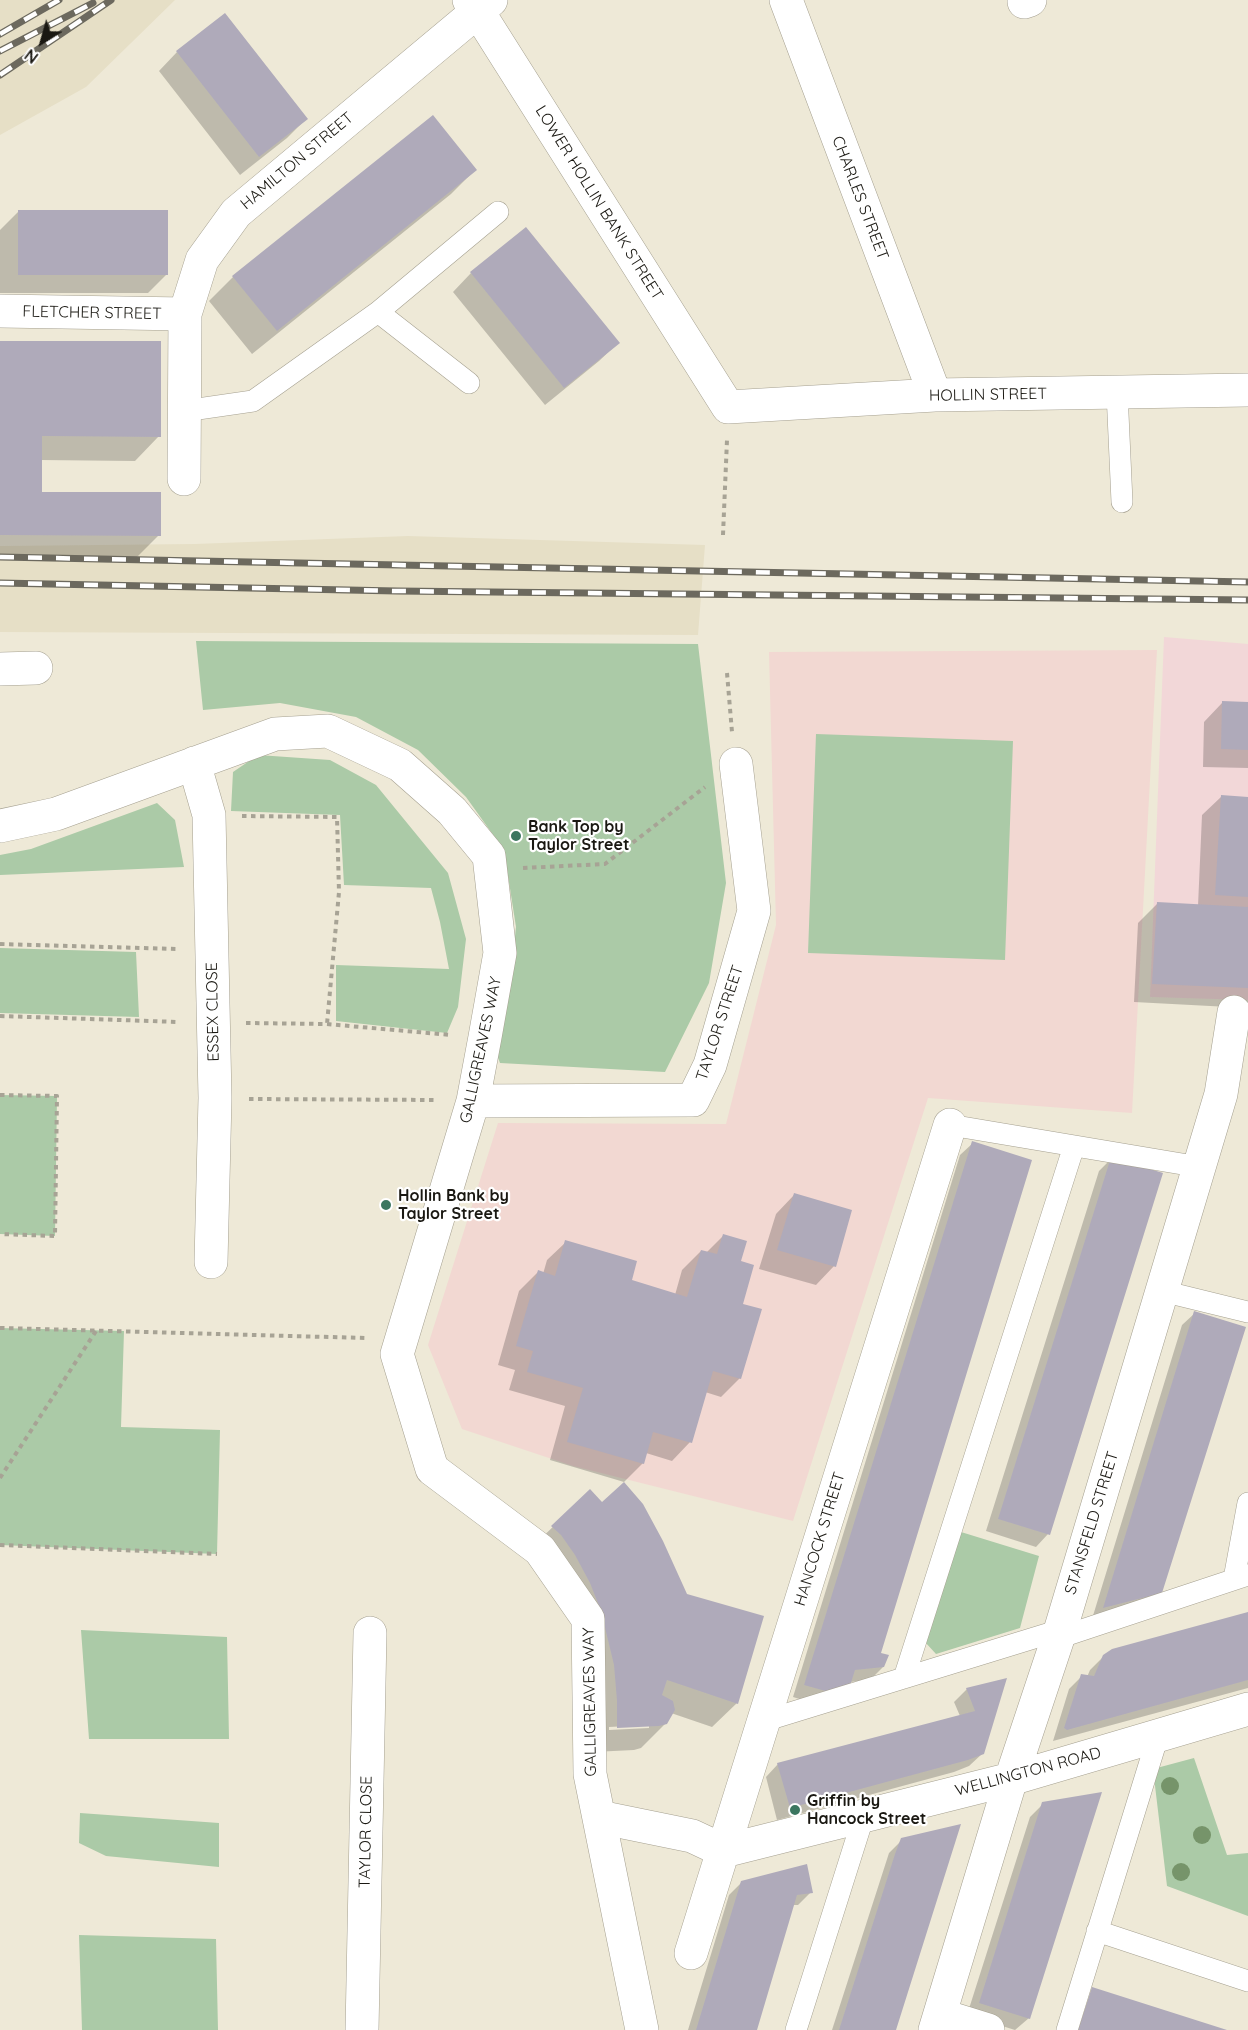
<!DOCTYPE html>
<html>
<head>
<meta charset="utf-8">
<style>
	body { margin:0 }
	#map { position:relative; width:1248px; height:2030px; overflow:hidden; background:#eee9d7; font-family:Quicksand,sans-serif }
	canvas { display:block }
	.north { position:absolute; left:12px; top:12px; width:60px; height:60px; -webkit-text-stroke:4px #fff; paint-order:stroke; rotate:217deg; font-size:16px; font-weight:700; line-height:24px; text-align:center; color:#1a1812 }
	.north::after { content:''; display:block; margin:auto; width:21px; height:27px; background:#1a1812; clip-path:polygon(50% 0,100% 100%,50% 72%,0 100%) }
</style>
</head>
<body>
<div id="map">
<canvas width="1248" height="2030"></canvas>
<div class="north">N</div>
</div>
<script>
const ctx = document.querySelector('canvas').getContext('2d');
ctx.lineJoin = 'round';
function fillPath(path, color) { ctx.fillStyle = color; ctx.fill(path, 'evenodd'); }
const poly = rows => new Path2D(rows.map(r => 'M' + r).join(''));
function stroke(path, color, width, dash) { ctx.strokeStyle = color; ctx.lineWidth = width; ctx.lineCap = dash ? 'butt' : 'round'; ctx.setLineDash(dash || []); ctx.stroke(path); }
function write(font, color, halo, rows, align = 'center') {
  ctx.font = font + ' Quicksand,sans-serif'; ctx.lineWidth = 4.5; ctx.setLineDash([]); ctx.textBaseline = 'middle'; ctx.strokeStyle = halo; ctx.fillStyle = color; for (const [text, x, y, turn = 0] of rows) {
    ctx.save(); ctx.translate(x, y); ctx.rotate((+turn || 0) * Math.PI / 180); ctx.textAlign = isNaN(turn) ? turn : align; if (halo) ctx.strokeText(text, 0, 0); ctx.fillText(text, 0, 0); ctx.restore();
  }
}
fillPath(poly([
	[0,0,175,0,86,87,0,135],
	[408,536,705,545,698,635,0,632,0,546,195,544]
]), '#e6dfc6');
fillPath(poly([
	[1164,637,1248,644,1248,1000,1150,997]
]), '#f2d7d8');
fillPath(poly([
	[1157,650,1132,1113,928,1098,793,1521,573,1466,462,1429,428,1345,498,1123,726,1124,776,925,769,652]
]), '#f2d8d2');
fillPath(poly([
	[196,641,698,644,726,883,709,983,665,1072,500,1063,494,1047,509,991,516,927,504,850,466,797,418,750,356,717,280,703,203,710],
	[816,734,1013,741,1005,960,808,953],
	[258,755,330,760,376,785,448,873,466,939,458,1007,447,1033,336,1021,336,965,449,969,440,922,431,888,344,885,340,815,231,811,233,772],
	[157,803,175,820,184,867,0,875,0,855,31,849],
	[0,948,136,952,139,1017,0,1013],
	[0,1095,57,1096,55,1236,0,1234],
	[0,1328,124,1331,121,1427,220,1430,217,1554,0,1545],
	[961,1532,1039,1556,1020,1628,936,1654,925,1642],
	[81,1630,227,1637,229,1739,89,1739],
	[1194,1758,1227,1855,1248,1853,1248,1916,1167,1886,1153,1769],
	[80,1813,219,1823,219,1867,106,1856,79,1843],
	[79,1935,216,1939,218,2030,82,2030]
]), '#abcaa7');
fillPath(poly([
	[177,52,306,119,287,138,240,175,159,71],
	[475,170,451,194,252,354,209,301,233,277],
	[19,211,166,275,148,293,0,293,0,230],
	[471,273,618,343,599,361,545,405,453,292],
	[0,342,159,436,135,461,40,460,40,493,159,535,135,559,0,559],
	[1222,703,1248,704,1248,768,1203,767,1204,722],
	[1221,797,1248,798,1248,1008,1134,1002,1138,923,1157,904,1198,906,1202,815],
	[973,1143,879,1654,883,1667,870,1680,850,1682,822,1706,793,1697,960,1155],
	[1112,1158,1048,1534,1036,1547,986,1531,1099,1171],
	[794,1195,834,1266,816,1285,759,1269,776,1214],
	[723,1236,739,1262,741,1305,740,1378,721,1397,705,1392,690,1442,672,1461,646,1453,643,1463,624,1482,550,1460,565,1406,509,1390,515,1370,498,1365,519,1291,538,1272,543,1274,547,1260,566,1242,630,1281,675,1295,682,1270,701,1251,706,1253],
	[1195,1313,1161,1592,1148,1605,1092,1619,1182,1325],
	[590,1491,737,1703,712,1727,671,1713,666,1723,641,1748,634,1750,593,1752,577,1636,567,1608,528,1551],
	[649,1725,649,1728,609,1730,609,1727],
	[1248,1613,1248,1688,1053,1741,1069,1689,1082,1676,1087,1677,1090,1670,1104,1656],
	[1005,1680,983,1753,969,1766,954,1772,777,1820,766,1777,778,1764,960,1716,954,1702,967,1689],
	[1043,1804,1029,2018,1015,2030,967,2015,1030,1817],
	[902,1840,895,2030,832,2030,889,1853],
	[742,1882,811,1892,798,1905,792,1905,755,2030,688,2030,729,1895]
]), '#0003');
fillPath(poly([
	[225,13,308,119,259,157,176,51],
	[433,115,477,170,277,331,232,276],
	[18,210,168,210,168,275,18,275],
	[526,227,620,343,564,388,470,272],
	[0,341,161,341,161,437,42,436,42,492,161,492,161,536,0,535],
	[1222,701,1248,702,1248,750,1221,749],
	[1221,795,1248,797,1248,897,1215,895],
	[1157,902,1248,907,1248,988,1152,984],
	[972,1141,1032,1160,881,1653,889,1655,884,1667,855,1670,850,1686,836,1694,804,1685],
	[1111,1157,1163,1173,1050,1535,998,1519],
	[794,1193,852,1210,836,1267,777,1250],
	[723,1234,747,1241,741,1261,754,1265,743,1304,762,1309,741,1379,713,1371,692,1443,653,1432,644,1464,567,1442,583,1388,527,1372,533,1351,516,1346,538,1270,555,1276,565,1240,637,1261,632,1280,687,1297,701,1250,717,1254],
	[1194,1311,1246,1327,1162,1593,1103,1608],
	[624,1482,643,1504,663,1541,687,1594,764,1616,738,1704,667,1680,662,1695,673,1701,675,1710,667,1724,659,1726,617,1728,617,1701,614,1665,601,1611,590,1583,575,1555,561,1535,551,1526,590,1489,602,1502],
	[1248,1612,1248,1680,1067,1730,1064,1728,1081,1674,1094,1676,1103,1655,1112,1649],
	[1007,1678,984,1754,968,1760,790,1808,777,1763,975,1711,966,1688],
	[1102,1792,1030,2019,979,2003,1042,1802],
	[961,1824,896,2030,839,2030,895,1854,901,1838],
	[807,1864,813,1893,797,1895,757,2030,696,2030,741,1881],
	[1092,1987,1227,2030,1078,2030]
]), '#afaaba');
const service = poly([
	[378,312,498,212],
	[1117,392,1122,502],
	[184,411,253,401,378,312,469,383],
	[950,1125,1200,1167],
	[1162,1291,1248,1312],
	[1234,1579,1248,1503],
	[1058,1638,1248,1575],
	[904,1678,1074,1146],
	[764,1721,1060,1630],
	[1097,1931,1248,1981],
	[796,2030,864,1815],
	[1067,2030,1158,1736]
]);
const minor = poly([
	[469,0,477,10,728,407,935,395,1248,390],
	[786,0,935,395],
	[1024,0,1024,2,1030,0],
	[0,311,185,314],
	[184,479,185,314,202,260,236,213,491,0],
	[0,669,36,668],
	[194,763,209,815,215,1098,211,1262],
	[0,826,56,814,275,734,328,731,400,765,452,811,489,856,500,953,485,1037,473,1101,397,1354,432,1469,540,1550,588,1619,590,1774,642,2030],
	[473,1101,693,1100,710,1065,754,911,736,764],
	[599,1817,692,1836,724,1851,1011,1779,1248,1709],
	[691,1953,950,1125],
	[940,2015,988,2030],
	[362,2030,370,1633],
	[935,2030,1011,1779,1058,1638,1221,1094,1234,1012]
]);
stroke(service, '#a5a090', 22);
stroke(minor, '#a5a090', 34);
stroke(poly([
	[723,535,727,440],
	[727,673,732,732],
	[242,816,337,817,339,892,327,1024],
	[523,868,605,864,705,787],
	[0,944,179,949],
	[0,1016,179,1022],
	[246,1023,327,1024,451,1035],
	[0,1095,57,1096,55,1236,0,1234],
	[249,1099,437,1100],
	[0,1328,365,1338],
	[0,1478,96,1331],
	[0,1545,217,1554]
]), '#a7a395', 4, [4.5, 4.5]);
stroke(service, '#fff', 21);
stroke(minor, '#fff', 33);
const rail = poly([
	[0,34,59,0],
	[0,51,93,3],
	[0,75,111,0],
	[0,557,1248,582],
	[0,583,397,591,1248,600]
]);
stroke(rail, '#6c695e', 7);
stroke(rail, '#fff', 4.5, [14]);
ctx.fillStyle = '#76946a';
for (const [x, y] of [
	[1170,1786],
	[1202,1835],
	[1181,1872]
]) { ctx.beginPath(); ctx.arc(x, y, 9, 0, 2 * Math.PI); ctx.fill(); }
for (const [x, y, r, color] of [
	[516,836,6,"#3b7660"],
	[386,1205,6,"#3b7660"],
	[795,1810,6,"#3b7660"]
]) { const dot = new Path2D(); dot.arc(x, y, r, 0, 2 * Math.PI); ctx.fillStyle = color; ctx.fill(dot); stroke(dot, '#fff', 2); }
write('16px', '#1a1812', '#fff', [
	["HAMILTON STREET",297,161,-40],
	["CHARLES STREET",860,198,69],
	["LOWER HOLLIN BANK STREET",599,203,58],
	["FLETCHER STREET",92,313,1],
	["HOLLIN STREET",988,395,-1],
	["ESSEX CLOSE",213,1012,-91],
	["TAYLOR STREET",720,1023,-72],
	["GALLIGREAVES WAY",481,1050,-78],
	["STANSFELD STREET",1092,1523,-73],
	["HANCOCK STREET",820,1539,-73],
	["GALLIGREAVES WAY",590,1702,-91],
	["WELLINGTON ROAD",1028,1772,-15],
	["TAYLOR CLOSE",366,1832,-89]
]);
write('bold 16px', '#1a1812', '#fff', [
	["Bank Top by",528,827],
	["Taylor Street",528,845],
	["Hollin Bank by",398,1196],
	["Taylor Street",398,1214],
	["Griffin by",807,1801],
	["Hancock Street",807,1819]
], 'left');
</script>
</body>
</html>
